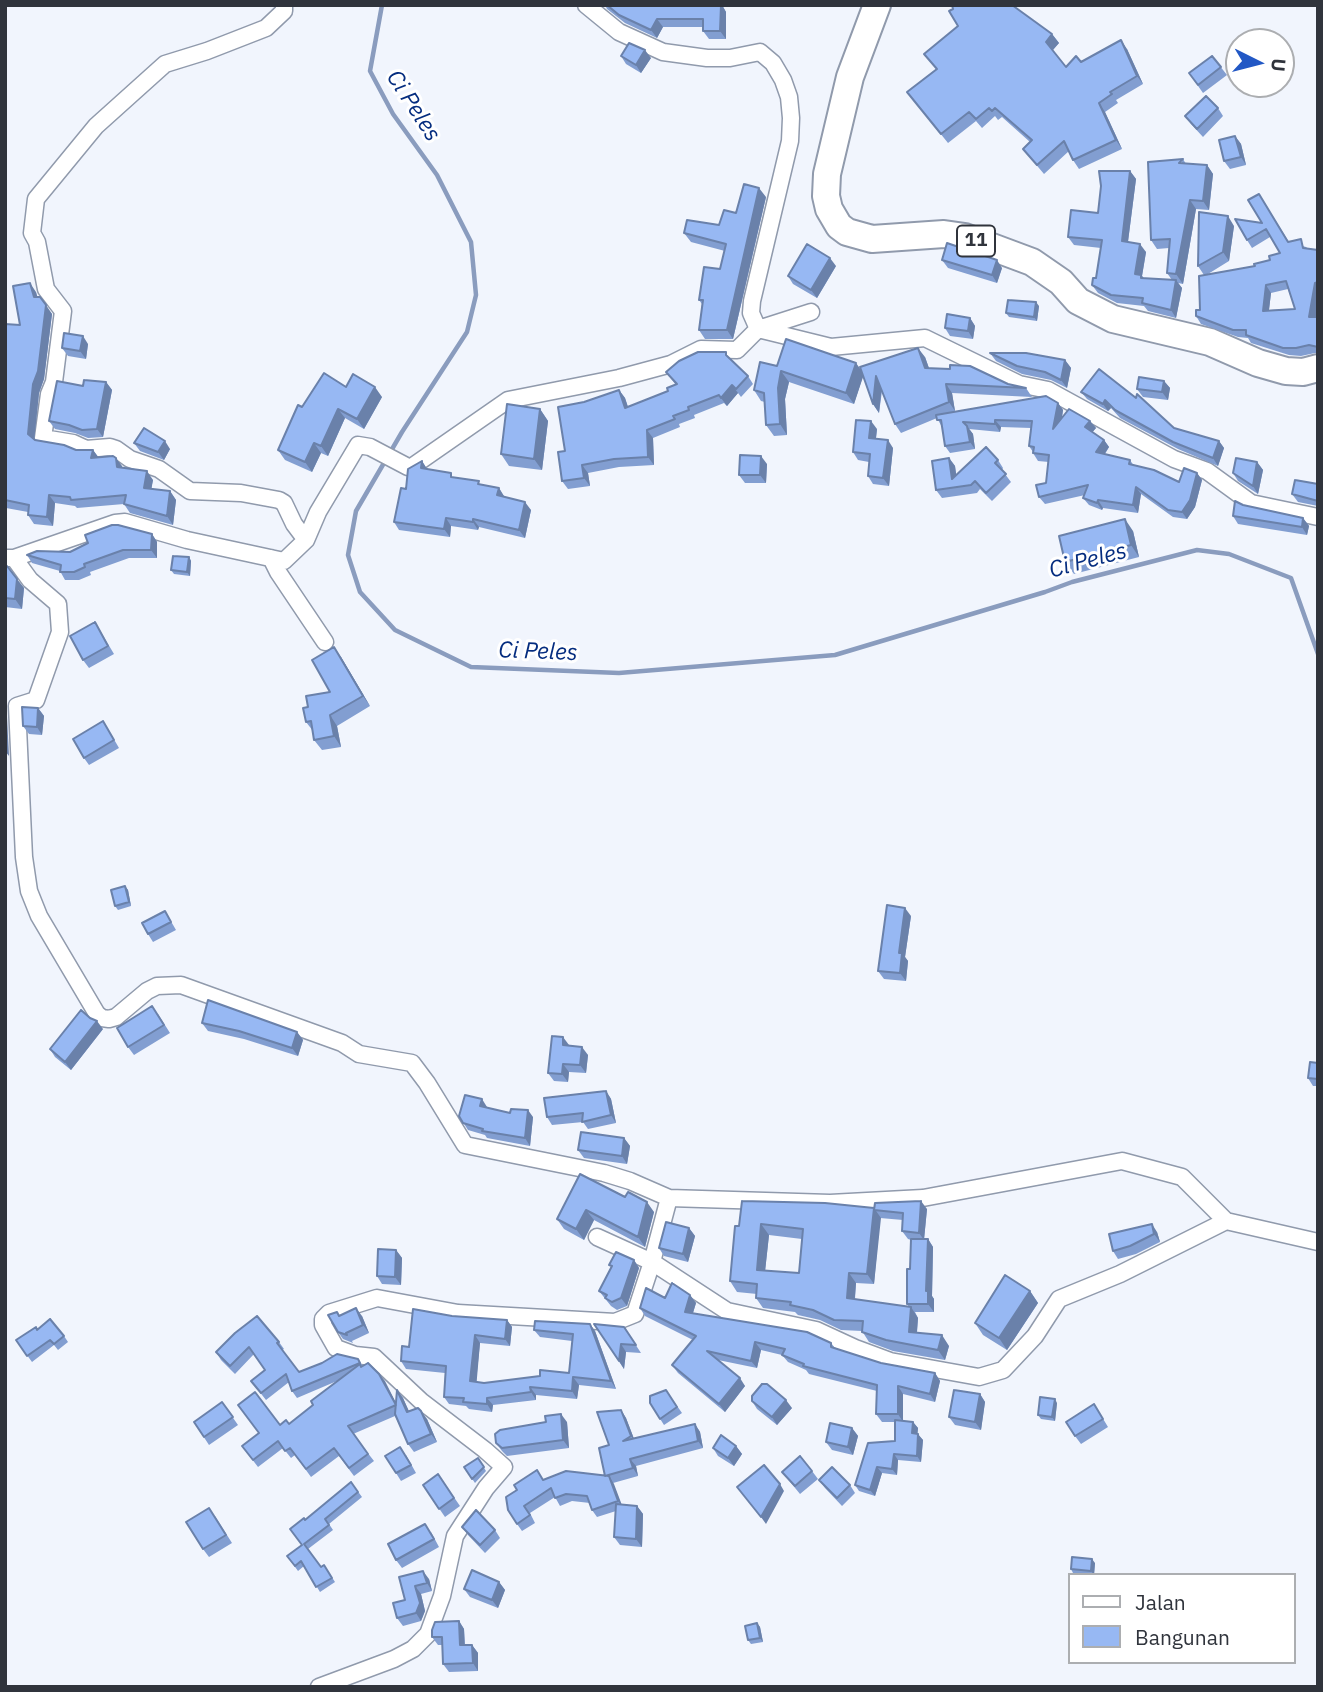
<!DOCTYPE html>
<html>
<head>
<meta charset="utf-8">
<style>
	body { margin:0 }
	#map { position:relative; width:1323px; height:1692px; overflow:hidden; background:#f1f5fd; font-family:"IBM Plex Sans",sans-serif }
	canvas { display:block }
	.frame { position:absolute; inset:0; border:7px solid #30343c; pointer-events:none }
	.legend { position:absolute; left:1068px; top:1573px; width:228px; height:91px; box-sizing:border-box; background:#fff; border:2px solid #acaeb1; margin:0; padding:9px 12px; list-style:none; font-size:21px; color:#30343c }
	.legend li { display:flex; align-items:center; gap:14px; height:35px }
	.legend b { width:35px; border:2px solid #acaeb1 }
	.north { position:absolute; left:1225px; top:28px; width:70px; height:70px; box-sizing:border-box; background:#fff; border:2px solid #acaeb1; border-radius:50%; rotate:96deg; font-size:19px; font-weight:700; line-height:28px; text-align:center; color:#30343c }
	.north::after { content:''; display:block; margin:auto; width:24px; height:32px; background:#2258c5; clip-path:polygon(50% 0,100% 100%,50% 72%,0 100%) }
</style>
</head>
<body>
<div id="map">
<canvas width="1323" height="1692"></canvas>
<div class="frame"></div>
<ul class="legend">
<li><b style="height:9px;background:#fff"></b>Jalan</li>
<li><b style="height:19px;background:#97b8f3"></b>Bangunan</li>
</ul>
<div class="north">U</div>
</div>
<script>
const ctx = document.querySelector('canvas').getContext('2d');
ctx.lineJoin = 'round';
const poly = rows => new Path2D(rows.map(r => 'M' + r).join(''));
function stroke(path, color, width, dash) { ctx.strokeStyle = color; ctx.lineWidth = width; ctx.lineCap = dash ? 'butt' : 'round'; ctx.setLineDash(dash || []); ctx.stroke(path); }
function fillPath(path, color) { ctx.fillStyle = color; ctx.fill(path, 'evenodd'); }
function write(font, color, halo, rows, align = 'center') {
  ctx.font = font + ' "IBM Plex Sans",sans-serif'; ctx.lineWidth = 6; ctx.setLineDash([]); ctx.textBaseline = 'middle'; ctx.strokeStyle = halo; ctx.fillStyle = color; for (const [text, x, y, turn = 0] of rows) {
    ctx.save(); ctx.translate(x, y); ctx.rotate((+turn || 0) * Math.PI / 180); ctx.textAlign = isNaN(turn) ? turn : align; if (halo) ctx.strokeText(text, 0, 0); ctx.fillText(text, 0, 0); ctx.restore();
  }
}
stroke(poly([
	[382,5,370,71,393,114,437,175,471,242,476,295,467,332,402,432,356,511,348,555,360,592,395,630,471,667,619,673,835,655,1045,592,1072,582,1197,550,1229,554,1291,578,1318,654]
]), '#8a9cbe', 4.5);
const minor = poly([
	[284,5,284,11,266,28,207,51,165,64,96,126,36,199,32,233,37,242,46,289,63,311,54,382,49,394,43,438,73,443,86,449,110,447,116,449,130,459,159,469,190,491,241,493,279,500,284,503,294,524,306,540],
	[586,5,619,32,663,52,707,58,730,58,760,52,773,63,783,80,789,97,791,118,790,141,752,301,751,313,758,329,811,312],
	[7,558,14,558,115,523,125,522,187,540,284,561,306,540,318,512,358,445,370,447,408,467,413,466,508,400,619,378,671,364,701,349,737,350,758,329,831,347,925,338,1019,384,1048,390,1174,459,1207,471,1251,503,1318,517],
	[14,558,30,580,58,604,60,632,36,700,17,706,24,857,29,891,39,916,97,1014,102,1018,109,1019,116,1017,147,991,157,986,181,985,342,1043,359,1054,412,1063,427,1083,465,1145,604,1173,630,1181,669,1198,830,1203,923,1198,1122,1161,1182,1177,1226,1221,1318,1242],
	[271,558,278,572,325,642],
	[597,1237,652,1262,727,1311,816,1330,855,1348,890,1361,979,1377,1003,1370,1035,1336,1059,1299,1120,1274,1226,1221],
	[319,1687,394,1659,413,1649,428,1634,442,1596,455,1536,486,1488,504,1467,485,1450,421,1401,374,1357,355,1355,336,1348,323,1325,323,1319,329,1313,377,1298,458,1313,615,1322,635,1314,652,1262,669,1198]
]);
const trunk = poly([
	[877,5,850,77,827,174,826,196,829,209,839,226,847,232,872,239,944,234,965,237,1032,262,1061,282,1078,301,1113,319,1210,342,1258,363,1286,371,1303,372,1318,368]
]);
stroke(minor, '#909aac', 19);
stroke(trunk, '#909aac', 30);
stroke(minor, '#fff', 16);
stroke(trunk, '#fff', 26);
fillPath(poly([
	[605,5,722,5,726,12,726,39,709,39,703,31,703,27,663,27,657,38,625,23,607,9],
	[1052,34,1059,43,1052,51,1066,67,1081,62,1127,49,1143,84,1116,100,1118,103,1105,112,1122,149,1079,169,1073,160,1069,151,1044,174,1023,149,1030,142,1002,117,998,120,995,116,982,128,976,121,948,143,907,92,936,69,924,54],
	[621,56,651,58,641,73,626,64],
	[1212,56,1227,75,1203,93,1189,73],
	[1218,108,1223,116,1203,137,1191,124,1185,116],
	[1235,136,1241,144,1246,165,1230,169,1224,161],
	[1183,159,1186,164,1207,165,1213,174,1209,210,1196,209,1183,284,1178,283,1182,288,1176,318,1148,311,1144,306,1117,303,1098,293,1092,285,1096,278,1101,248,1074,245,1068,237,1098,213,1130,171,1136,179,1128,242,1146,252,1142,276,1144,278,1172,280,1167,273,1169,248,1157,249,1151,240],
	[1259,194,1289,242,1306,247,1307,248,1318,250,1318,306,1316,317,1318,317,1318,353,1315,353,1301,356,1289,355,1251,343,1248,338,1238,337,1201,324,1196,316,1200,310,1204,275,1198,266,1234,226,1229,261,1208,274,1255,266,1270,260,1280,253,1270,237,1252,248,1247,240,1262,223],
	[1288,289,1295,309,1269,310,1271,293],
	[766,197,733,339,705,339,699,330,702,304,699,300,720,269,725,251,691,242,684,233,719,225,736,213],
	[942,260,1002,268,997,283,948,268],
	[836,266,817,298,793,284,788,276],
	[36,292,37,297,52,314,44,379,39,393,34,439,76,450,93,450,98,457,153,480,151,489,170,491,176,500,173,525,130,513,124,504,77,508,75,506,55,503,53,526,34,524,28,515,28,512,6,508,5,515,5,324,20,325],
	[1039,306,1037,321,1009,317,1006,313],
	[970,318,975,326,973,339,950,336,945,328],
	[88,344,86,359,68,356,62,348],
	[990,353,1065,360,1071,368,1067,388,1051,380,1022,374,996,361],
	[925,357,929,368,1026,388,1032,397,952,393,955,411,950,413,1058,403,1063,410,1062,418,1090,421,1096,428,1092,432,1104,440,1109,447,1105,454,1130,460,1134,466,1179,482,1197,473,1202,480,1195,507,1187,519,1173,517,1141,494,1138,513,1103,508,1102,510,1089,505,1083,498,1085,495,1045,504,1039,497,1046,483,1049,462,1038,461,1033,453,1033,452,1029,446,1031,428,1001,427,1000,432,969,429,973,434,975,449,950,453,945,446,942,427,937,418,901,433,895,424,882,391,879,413,873,404,863,376,854,404,789,382,785,399,787,435,774,436,766,425,765,402,761,401,754,390,777,366,862,370],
	[732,361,748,376,753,384,741,397,738,393,727,406,724,403,694,415,695,418,679,424,680,427,653,438,654,465,619,467,588,473,590,486,568,489,562,481,565,451,619,390,625,398,628,407,668,391,676,385,666,372],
	[1164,381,1170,388,1168,400,1143,397,1137,389],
	[106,382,112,390,103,437,88,438,75,433,55,429,49,421,83,386],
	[346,387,382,397,364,429,345,418,328,456,321,453,312,472,285,460,278,450,302,407],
	[1081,392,1174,428,1219,441,1224,448,1218,466,1178,449,1120,418,1111,408,1108,411,1087,399],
	[540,409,548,421,542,470,509,466,501,454],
	[877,429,876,438,893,448,889,486,873,484,868,476,869,462,858,460,853,452],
	[134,443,170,449,164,460,140,451],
	[949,458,955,466,956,475,998,460,1003,468,1002,470,1011,482,992,501,980,489,977,493,942,498,936,490],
	[422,461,427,469,455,478,481,485,499,488,504,497,531,510,525,538,479,527,478,530,451,526,450,537,399,530,394,522,406,489],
	[1257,462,1263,470,1258,494,1238,481,1233,473],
	[767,464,766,483,745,483,739,475],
	[1318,484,1318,506,1298,502,1292,494],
	[1243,505,1303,518,1309,526,1307,535,1238,524,1233,516],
	[1133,531,1139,557,1074,574,1065,562],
	[152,534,157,542,157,558,129,558,90,572,91,575,79,580,65,580,60,571,32,563,27,555,70,552],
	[189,557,191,561,190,576,174,574,171,570],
	[5,566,24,588,22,609,5,607],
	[95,622,114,654,89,668,83,660],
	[341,657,370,706,337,726,341,747,322,750,314,740,313,731,306,722,308,707,330,692],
	[38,708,44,716,42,735,29,734,23,726],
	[108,729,119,748,89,765,84,758],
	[125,886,128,890,131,906,118,910,115,906],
	[165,911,176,930,153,942,148,934],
	[911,916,905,957,908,961,906,981,884,979,878,971],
	[158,1014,170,1033,134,1055,128,1047],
	[202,1023,297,1032,303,1040,298,1056,244,1039,208,1031],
	[103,1029,71,1070,55,1057,50,1049],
	[569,1045,569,1046,588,1055,586,1073,569,1072,568,1082,554,1081,548,1073],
	[1318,1063,1318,1086,1313,1086,1308,1078],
	[606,1091,611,1099,616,1123,588,1129,583,1122,552,1125,547,1117],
	[482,1099,486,1108,533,1117,530,1146,487,1138,485,1135,468,1130,459,1116],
	[624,1138,630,1146,627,1164,584,1158,578,1150],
	[580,1174,654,1212,645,1247,594,1220,584,1240,564,1229,557,1219],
	[874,1208,927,1209,924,1239,928,1239,933,1247,932,1296,934,1299,934,1312,915,1312,918,1318,917,1333,949,1346,945,1360,893,1351,869,1342,862,1331,841,1330,820,1320,798,1315,795,1312,763,1308,756,1298,757,1294,737,1292,730,1281,739,1226],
	[880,1218,903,1220,902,1231,908,1239,911,1240,910,1269,907,1304,909,1307,855,1299,856,1283,874,1284],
	[769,1235,802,1239,799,1273,765,1271],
	[689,1228,695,1236,688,1262,664,1256,659,1248],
	[1157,1232,1160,1242,1136,1254,1118,1259,1113,1251],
	[396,1250,402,1258,401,1285,382,1284,377,1276],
	[634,1260,639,1268,627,1306,617,1310,611,1306,599,1291,611,1267,609,1265],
	[1030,1291,1038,1303,1007,1350,983,1335,975,1323],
	[690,1295,696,1303,693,1313,831,1343,835,1348,881,1363,935,1373,940,1381,935,1402,903,1394,903,1421,913,1422,918,1428,917,1434,923,1440,921,1462,898,1460,897,1475,882,1473,875,1496,859,1491,855,1485,895,1441,895,1422,882,1422,876,1414,877,1391,809,1374,806,1370,788,1362,782,1355,761,1350,757,1368,718,1360,745,1386,725,1412,678,1373,672,1365,693,1340,645,1316,640,1308],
	[337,1312,340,1316,362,1316,369,1333,352,1341,353,1343,343,1339,338,1332],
	[452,1316,507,1320,512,1327,510,1346,480,1343,476,1382,484,1383,569,1373,572,1341,540,1337,534,1330,590,1324,595,1331,616,1389,579,1385,577,1399,536,1395,536,1400,493,1405,492,1412,469,1409,466,1406,449,1404,444,1397,445,1373,406,1369,401,1361,409,1347],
	[594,1324,624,1327,641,1353,626,1352,624,1369],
	[37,1330,64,1336,68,1342,58,1350,54,1345,32,1362,16,1340],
	[279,1342,284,1349,282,1350,299,1372,358,1359,363,1366,379,1374,396,1403,397,1390,403,1398,409,1412,427,1419,437,1442,414,1452,408,1444,395,1416,353,1434,374,1461,354,1476,339,1456,311,1477,295,1455,291,1458,283,1448,258,1467,242,1446,280,1425,289,1424,313,1405,337,1381,297,1398,292,1391,289,1382,266,1400,251,1381,265,1370,254,1354,235,1374,221,1360,216,1352],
	[666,1390,682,1413,664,1425,650,1403],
	[980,1394,985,1402,981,1430,955,1425,949,1417],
	[752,1401,792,1408,777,1425,757,1409],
	[222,1402,238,1425,209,1445,194,1422],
	[1057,1403,1055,1421,1041,1419,1038,1415],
	[621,1410,626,1418,634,1439,695,1424,700,1432,703,1448,636,1466,638,1476,613,1483,621,1504,637,1506,643,1514,642,1547,620,1545,614,1537,616,1511,597,1517,592,1510,590,1503,572,1501,560,1506,555,1497,530,1513,535,1523,522,1531,517,1524,517,1490,544,1480,606,1476,609,1445],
	[1099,1412,1108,1427,1081,1444,1075,1436],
	[567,1422,569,1448,507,1456,502,1451,496,1443],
	[852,1428,858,1436,853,1455,832,1450,826,1442],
	[736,1446,742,1454,734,1466,718,1456,713,1448],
	[406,1455,416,1473,401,1481,396,1473],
	[478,1458,486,1471,475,1483,464,1467],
	[812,1471,818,1479,800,1494,782,1472],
	[438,1474,460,1506,445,1517,423,1485],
	[819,1480,850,1485,855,1493,842,1506,825,1488],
	[351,1482,362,1497,329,1524,333,1530,308,1549,321,1567,324,1565,335,1582,320,1592,304,1566,298,1571,287,1556,302,1545,305,1520],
	[215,1516,232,1543,209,1557,203,1549],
	[462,1527,495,1530,500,1538,485,1553,468,1535],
	[431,1532,439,1547,402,1568,396,1560],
	[1095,1563,1094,1575,1073,1573,1071,1569],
	[399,1577,429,1579,432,1591,421,1594,425,1611,421,1621,403,1626,397,1618,405,1600],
	[499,1582,505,1590,498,1608,470,1597,464,1589],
	[459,1621,464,1629,465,1645,472,1645,478,1653,478,1671,449,1672,443,1664,442,1645,438,1645,432,1637],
	[757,1623,760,1627,763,1642,751,1644,748,1640]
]), '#829ed1');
fillPath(poly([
	[721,5,722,5,726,12,726,39,720,31],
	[657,19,663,27,657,38,651,30],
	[1052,34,1059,43,1052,51,1046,42],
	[1121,40,1127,49,1143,84,1137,76],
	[645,50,651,58,641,73,636,65],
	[1099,103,1105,112,1122,149,1116,140],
	[1235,136,1241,144,1246,165,1241,157],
	[1207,165,1213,174,1209,210,1203,201],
	[1130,171,1136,179,1127,249,1122,241],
	[759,188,766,197,733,339,727,330],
	[1190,200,1196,209,1183,284,1176,274],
	[1228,216,1234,226,1229,261,1223,252],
	[1140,244,1146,252,1142,276,1147,283,1135,274],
	[830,258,836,266,817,298,811,290],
	[997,260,1002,268,997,283,992,275],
	[1176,280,1182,288,1176,318,1171,310],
	[30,283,36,292,40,306,34,297],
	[1315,283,1318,287,1318,306,1315,324,1309,317],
	[1266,285,1271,293,1268,318,1263,311],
	[1036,302,1039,306,1037,321,1034,317],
	[46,305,52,314,44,379,39,393,34,442,28,434,33,384],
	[970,318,975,326,973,339,968,331],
	[83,336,88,344,86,359,80,351],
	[918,348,925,357,932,377,925,368],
	[1065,360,1071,368,1067,388,1061,380],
	[856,363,864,374,854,404,846,393],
	[781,371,789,382,785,399,787,435,780,424,778,388],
	[876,376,882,385,879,413,873,404],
	[1164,381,1170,388,1168,400,1162,392],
	[106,382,112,390,103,437,97,429],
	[946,384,952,393,955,411,949,402],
	[732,385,738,393,727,406,721,398],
	[375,387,382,397,364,429,357,419],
	[619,390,625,398,631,416,625,408],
	[1105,400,1111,408,1108,411,1103,404],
	[1058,403,1063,410,1059,436,1053,429],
	[338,409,345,418,328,456,321,446],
	[540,409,548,421,542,470,534,459],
	[995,420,1001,427,1000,432,995,424],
	[871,421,877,429,875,446,869,438],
	[1090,421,1096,428,1091,434,1085,427],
	[967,426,973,434,975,449,970,442],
	[647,430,653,438,654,465,648,457],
	[888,440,893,448,889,486,883,478],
	[1104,440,1109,447,1101,459,1096,452],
	[165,441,170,449,164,460,158,452],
	[1219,441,1224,448,1218,466,1213,458],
	[314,443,321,453,312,472,305,462],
	[93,450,99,458,91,458],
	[761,456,767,464,766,483,760,475],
	[116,458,122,466,123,475,117,467],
	[949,458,955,466,958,487,952,479],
	[422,461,427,469,421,468],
	[1257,462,1263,470,1258,494,1253,486],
	[582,465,588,473,590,486,584,478],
	[147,471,153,480,150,497,144,488],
	[1197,473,1202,480,1195,507,1187,519,1182,512],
	[1136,487,1141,494,1138,513,1133,505],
	[499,488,504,496,503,503,497,495],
	[170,491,176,500,173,525,167,516],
	[49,495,55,503,53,526,47,517],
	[1098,500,1103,508,1102,510,1097,503],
	[525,502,531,510,525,538,519,530],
	[446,518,451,526,450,537,444,529],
	[1303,518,1309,526,1307,535,1302,527],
	[473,519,479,527,478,530,473,522],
	[1125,519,1133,531,1139,557,1131,545],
	[152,534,157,542,157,558,151,550],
	[189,557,191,561,190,576,187,572],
	[17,579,24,588,22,609,15,599],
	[334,647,341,657,370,706,363,696],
	[38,708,44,716,42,735,37,727],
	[5,713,7,716,9,756,5,751],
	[330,715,337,726,341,747,334,736],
	[125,886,128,890,131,906,129,902],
	[905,908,911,916,905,957,908,961,906,981,900,973,899,953],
	[97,1021,103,1029,71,1070,65,1062],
	[297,1032,303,1040,298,1056,292,1048],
	[563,1037,569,1045,568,1053,563,1045],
	[582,1047,588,1055,586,1073,580,1065],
	[563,1064,569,1072,568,1082,562,1074],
	[606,1091,611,1099,616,1123,611,1115],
	[482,1099,487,1107,485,1113,480,1106],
	[528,1110,533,1117,530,1146,525,1138],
	[624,1138,630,1146,627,1164,622,1156],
	[921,1201,927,1209,924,1240,919,1233],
	[647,1202,654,1212,645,1247,638,1237],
	[874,1208,881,1218,874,1284,867,1274],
	[586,1210,594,1220,584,1240,576,1229],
	[761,1224,769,1235,764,1281,757,1270],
	[1152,1224,1157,1232,1160,1242,1154,1234],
	[689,1228,695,1236,688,1262,683,1254],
	[928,1239,933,1247,932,1296,934,1299,934,1312,928,1304,926,1291],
	[396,1250,402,1258,401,1285,395,1277],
	[634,1260,639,1268,627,1306,621,1298],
	[849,1273,856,1283,854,1308,847,1298],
	[1030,1291,1038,1303,1007,1350,999,1338],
	[690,1295,696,1303,691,1319,685,1312],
	[911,1307,918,1318,916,1342,909,1332],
	[356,1308,362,1316,369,1333,363,1325],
	[507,1320,512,1327,510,1346,505,1339],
	[590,1324,595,1331,616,1389,611,1381],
	[475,1335,480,1343,476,1389,470,1381],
	[942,1335,949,1346,945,1360,938,1350],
	[755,1342,761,1350,757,1368,751,1361],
	[621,1344,626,1352,624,1369,619,1361],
	[935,1373,940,1381,935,1402,930,1394],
	[379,1374,385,1381,401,1413,396,1405],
	[573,1377,579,1385,577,1399,572,1391],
	[740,1378,745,1386,725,1412,719,1404],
	[898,1386,903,1394,903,1422,898,1414],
	[530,1387,536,1395,536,1400,531,1392],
	[397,1390,403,1398,413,1420,407,1412],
	[980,1394,985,1402,981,1430,975,1422],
	[487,1398,493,1405,492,1412,487,1404],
	[1055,1399,1057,1403,1055,1421,1052,1417],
	[786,1400,792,1408,777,1425,772,1417],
	[621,1410,626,1418,636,1444,631,1436],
	[421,1411,427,1419,437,1442,431,1434],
	[561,1414,567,1422,569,1448,563,1440],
	[913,1422,918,1428,917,1440,912,1433],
	[695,1424,700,1432,703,1448,698,1441],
	[852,1428,858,1436,853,1455,848,1447],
	[918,1434,923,1440,921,1462,917,1456],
	[736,1446,742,1454,734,1466,728,1458],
	[894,1454,898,1460,897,1475,892,1469],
	[630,1459,636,1466,638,1476,633,1468],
	[877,1467,882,1473,875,1496,870,1490],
	[609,1476,614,1484,623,1508,618,1501],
	[780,1484,784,1491,766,1524,761,1517],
	[637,1506,643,1514,642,1547,636,1539],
	[1092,1559,1095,1563,1094,1575,1091,1571],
	[423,1571,429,1579,432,1591,427,1583],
	[499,1582,505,1590,498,1608,492,1600],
	[415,1586,421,1594,425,1611,421,1621,416,1613],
	[459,1621,464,1629,465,1653,460,1645],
	[757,1623,760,1627,763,1642,760,1638],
	[472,1645,478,1653,478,1671,473,1663]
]), '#6a81aa');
const building = poly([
	[607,5,721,5,720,31,703,31,703,19,657,19,651,30,619,15,607,5],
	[952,5,1012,5,1052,34,1046,42,1066,67,1076,56,1081,62,1121,40,1137,76,1110,92,1112,94,1099,103,1116,140,1073,160,1064,141,1037,165,1023,149,1032,140,995,108,992,111,989,108,976,119,969,112,941,134,907,92,937,69,924,54,958,26,949,11,953,9,952,5],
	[629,43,645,50,636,65,621,56,629,43],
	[1212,56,1221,67,1198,85,1189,73,1212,56],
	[1206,96,1218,108,1197,129,1185,116,1206,96],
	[1235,136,1241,157,1224,161,1219,140,1235,136],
	[1183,159,1179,163,1207,165,1203,201,1190,200,1176,274,1167,273,1170,239,1151,240,1148,162,1183,159],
	[1099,171,1130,171,1122,241,1140,244,1135,274,1141,275,1141,278,1176,280,1171,310,1142,303,1143,298,1111,295,1092,285,1093,278,1096,278,1102,240,1068,237,1071,210,1098,213,1101,186,1099,171],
	[744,184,759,188,727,330,699,330,703,300,699,300,704,267,720,269,726,244,684,233,687,220,719,225,724,210,736,213,744,184],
	[1259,194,1288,242,1301,239,1303,248,1318,250,1318,282,1315,283,1309,317,1318,317,1318,347,1309,345,1296,348,1283,348,1246,335,1246,330,1233,330,1196,316,1196,310,1200,310,1199,276,1255,266,1254,264,1270,260,1269,256,1280,253,1266,229,1247,240,1235,219,1262,223,1248,200,1259,194],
	[1286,281,1295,309,1263,311,1266,285,1286,281],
	[1199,212,1228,216,1223,252,1198,266,1199,212],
	[947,243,997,260,992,275,942,260,947,243],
	[807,244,830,258,811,290,788,276,807,244],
	[30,283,34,297,40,297,46,305,38,371,33,384,28,434,35,440,64,445,76,450,93,450,91,458,113,456,116,458,117,467,147,471,144,488,170,491,167,516,124,504,126,495,71,500,70,497,49,495,47,517,28,515,29,505,5,500,5,324,20,325,13,286,30,283],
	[1008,300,1036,302,1034,317,1006,313,1008,300],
	[947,314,970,318,968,331,945,328,947,314],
	[64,333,83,336,80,351,62,348,64,333],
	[786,339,856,363,846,393,781,371,778,388,780,424,766,425,764,393,754,390,760,362,777,366,786,339],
	[918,348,925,368,950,369,950,365,970,366,1008,384,1026,388,946,384,949,402,895,424,876,376,873,404,860,367,918,348],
	[698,352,726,352,726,355,748,376,736,389,732,385,721,398,719,395,688,407,689,410,673,416,675,419,647,430,648,457,614,459,582,465,584,478,562,481,558,452,565,451,558,407,584,402,619,390,625,408,668,391,667,388,677,384,666,372,679,361,698,352],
	[990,353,1026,353,1065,360,1061,380,1045,372,1017,366,990,353],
	[1099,369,1136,398,1137,394,1174,428,1219,441,1213,458,1173,442,1115,410,1105,400,1103,404,1081,392,1099,369],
	[324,373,346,387,353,374,375,387,357,419,338,409,321,446,314,443,305,462,278,450,298,405,302,407,324,373],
	[1139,377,1164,381,1162,392,1137,389,1139,377],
	[84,380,106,382,97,429,82,430,69,425,49,421,57,381,83,386,84,380],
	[1046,396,1058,403,1053,429,1069,409,1090,421,1085,427,1104,440,1096,452,1130,460,1129,464,1154,470,1179,482,1184,468,1197,473,1190,500,1182,512,1168,510,1136,487,1133,505,1098,500,1097,503,1083,498,1088,485,1039,497,1036,485,1046,483,1049,455,1033,453,1034,447,1029,446,1032,421,995,420,995,424,963,422,967,426,970,442,945,446,941,420,937,420,936,415,1046,396],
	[507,404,540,409,534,459,501,454,507,404],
	[856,420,871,421,869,438,888,440,883,478,868,476,870,454,853,452,856,420],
	[144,428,165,441,158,452,134,443,144,428],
	[986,447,998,460,995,463,1006,474,986,493,975,481,971,485,936,490,932,461,949,458,952,479,986,447],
	[740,455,761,456,760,475,739,475,740,455],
	[1236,458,1257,462,1253,486,1233,473,1236,458],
	[422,461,421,468,451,473,451,477,479,481,478,484,499,488,497,495,525,502,519,530,473,519,473,522,446,518,444,529,394,522,401,488,406,489,408,469,422,461],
	[1295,480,1318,484,1318,501,1292,494,1295,480],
	[1235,501,1243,505,1303,518,1302,527,1233,516,1235,501],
	[1125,519,1131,545,1065,562,1059,536,1125,519],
	[112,525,118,525,152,534,151,550,123,550,84,564,85,567,74,572,60,572,61,565,27,555,37,551,70,552,88,543,85,535,112,525],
	[173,556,189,557,187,572,171,570,173,556],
	[5,566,7,566,17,579,15,599,5,598,5,566],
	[95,622,108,646,83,660,70,636,95,622],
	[334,647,363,696,330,715,334,736,314,740,311,721,306,722,303,708,308,707,306,696,330,692,312,660,334,647],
	[22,707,38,708,37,727,23,726,22,707],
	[103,721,114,740,84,758,73,739,103,721],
	[125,886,129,902,115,906,111,890,125,886],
	[887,905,905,908,899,953,902,953,900,973,878,971,887,905],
	[165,911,171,922,148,934,142,923,165,911],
	[208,1000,297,1032,292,1048,239,1031,202,1023,208,1000],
	[152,1006,164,1025,128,1047,117,1028,152,1006],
	[81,1010,90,1018,97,1021,65,1062,50,1049,81,1010],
	[552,1036,563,1037,563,1045,582,1047,580,1065,563,1064,562,1074,548,1073,552,1036],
	[1310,1062,1318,1063,1318,1079,1308,1078,1310,1062],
	[606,1091,611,1115,582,1122,583,1113,547,1117,544,1098,606,1091],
	[465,1095,482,1099,480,1106,510,1113,511,1109,528,1110,525,1138,482,1131,483,1129,463,1123,459,1116,465,1095],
	[581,1132,624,1138,622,1156,578,1150,581,1132],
	[580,1174,625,1197,628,1192,647,1202,638,1237,586,1210,576,1229,557,1219,580,1174],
	[742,1201,825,1203,874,1208,867,1274,849,1273,847,1298,911,1307,909,1332,942,1335,938,1350,886,1340,862,1332,863,1321,834,1320,813,1310,790,1305,791,1302,756,1298,757,1284,730,1281,735,1226,739,1226,742,1201],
	[761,1224,803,1229,799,1273,757,1270,761,1224],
	[921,1201,919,1233,902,1231,903,1213,874,1210,875,1203,921,1201],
	[666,1222,689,1228,683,1254,659,1248,666,1222],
	[1152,1224,1154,1234,1130,1246,1113,1251,1109,1234,1152,1224],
	[911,1239,928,1239,926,1291,928,1291,928,1304,907,1304,907,1269,910,1269,911,1239],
	[378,1249,396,1250,395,1277,377,1276,378,1249],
	[616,1252,634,1260,621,1298,612,1302,605,1298,607,1295,599,1291,612,1266,609,1265,616,1252],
	[1005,1275,1030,1291,999,1338,975,1323,1005,1275],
	[672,1283,690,1295,685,1312,807,1332,831,1343,831,1347,881,1363,935,1373,930,1394,898,1386,898,1414,876,1414,877,1385,803,1366,804,1364,782,1355,785,1349,755,1342,751,1361,707,1351,740,1378,719,1404,672,1365,696,1336,640,1308,646,1288,665,1298,672,1283],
	[356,1308,363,1325,346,1333,347,1335,338,1332,328,1315,337,1312,339,1316,356,1308],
	[413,1309,452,1316,507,1320,505,1339,475,1335,470,1381,484,1383,540,1376,540,1370,569,1373,573,1334,534,1330,535,1321,590,1324,611,1381,573,1377,572,1391,530,1387,531,1392,487,1398,487,1404,463,1402,464,1398,444,1397,446,1366,401,1361,402,1346,409,1347,413,1309],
	[257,1316,279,1342,277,1343,299,1372,322,1363,337,1354,358,1359,360,1363,292,1391,286,1374,261,1393,251,1381,265,1370,249,1347,230,1366,216,1352,235,1333,257,1316],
	[50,1319,64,1336,54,1344,50,1340,27,1356,16,1340,36,1327,37,1330,50,1319],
	[594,1324,624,1327,636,1345,621,1344,619,1361,594,1324],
	[368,1363,379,1374,396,1405,348,1426,368,1454,349,1468,334,1448,306,1469,290,1448,285,1451,278,1441,253,1460,242,1446,259,1433,238,1405,255,1392,280,1425,286,1420,289,1424,313,1405,311,1401,360,1364,361,1367,368,1363],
	[762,1384,767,1384,786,1400,772,1417,752,1401,752,1396,762,1384],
	[397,1390,407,1412,418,1408,421,1411,431,1434,408,1444,395,1414,397,1390],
	[666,1390,677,1407,660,1419,650,1403,650,1396,666,1390],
	[954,1390,980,1394,975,1422,949,1417,954,1390],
	[1040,1397,1055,1399,1052,1417,1038,1415,1040,1397],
	[222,1402,233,1417,204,1437,194,1422,222,1402],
	[1094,1404,1103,1419,1075,1436,1066,1422,1094,1404],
	[621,1410,631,1436,623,1441,695,1424,698,1441,630,1459,633,1468,605,1476,599,1448,609,1445,597,1412,621,1410],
	[561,1414,563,1440,502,1448,496,1443,495,1434,500,1430,546,1422,545,1416,561,1414],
	[895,1420,913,1422,912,1433,918,1434,917,1456,894,1454,892,1469,877,1467,870,1490,855,1485,868,1443,895,1441,895,1420],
	[830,1423,852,1428,848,1447,826,1442,830,1423],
	[721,1435,736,1446,728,1458,713,1448,721,1435],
	[400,1447,411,1465,396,1473,385,1456,400,1447],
	[800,1456,812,1471,795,1486,782,1472,800,1456],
	[478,1458,484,1467,472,1479,464,1467,478,1458],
	[764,1465,780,1484,761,1517,737,1487,764,1465],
	[832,1467,850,1485,837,1498,819,1480,832,1467],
	[537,1470,543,1480,566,1471,609,1476,618,1501,592,1510,587,1496,566,1494,555,1498,551,1488,524,1506,530,1515,517,1524,508,1510,506,1497,517,1490,514,1485,537,1470],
	[438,1474,454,1498,439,1509,423,1485,438,1474],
	[351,1482,358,1492,325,1519,329,1525,304,1544,321,1567,324,1565,332,1578,316,1587,301,1561,295,1566,287,1556,302,1545,290,1529,304,1518,305,1520,351,1482],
	[616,1504,637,1506,636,1539,614,1537,616,1504],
	[209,1508,226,1535,203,1549,186,1522,209,1508],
	[476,1510,495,1530,480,1545,462,1527,476,1510],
	[425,1524,434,1539,396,1560,388,1544,425,1524],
	[1072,1557,1092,1559,1091,1571,1071,1569,1072,1557],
	[472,1570,499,1582,492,1600,464,1589,472,1570],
	[423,1571,427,1583,415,1586,420,1603,416,1613,397,1618,393,1603,405,1600,399,1577,423,1571],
	[459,1621,460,1645,472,1645,473,1663,443,1664,442,1637,432,1637,432,1630,435,1622,459,1621],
	[757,1623,760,1638,748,1640,745,1626,757,1623]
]);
fillPath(building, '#97b8f3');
stroke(building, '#6a81aa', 2);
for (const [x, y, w] of [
	[976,241,38]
]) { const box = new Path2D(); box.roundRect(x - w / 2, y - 15.5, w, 31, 5); ctx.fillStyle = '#fff'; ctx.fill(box); stroke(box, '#30343c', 2); }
write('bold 19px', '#30343c', null, [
	["11",976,241]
]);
write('italic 23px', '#042c7f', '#fff', [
	["Ci Peles",413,106,57],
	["Ci Peles",1088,561,-15],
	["Ci Peles",538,652,2]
]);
</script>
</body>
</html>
